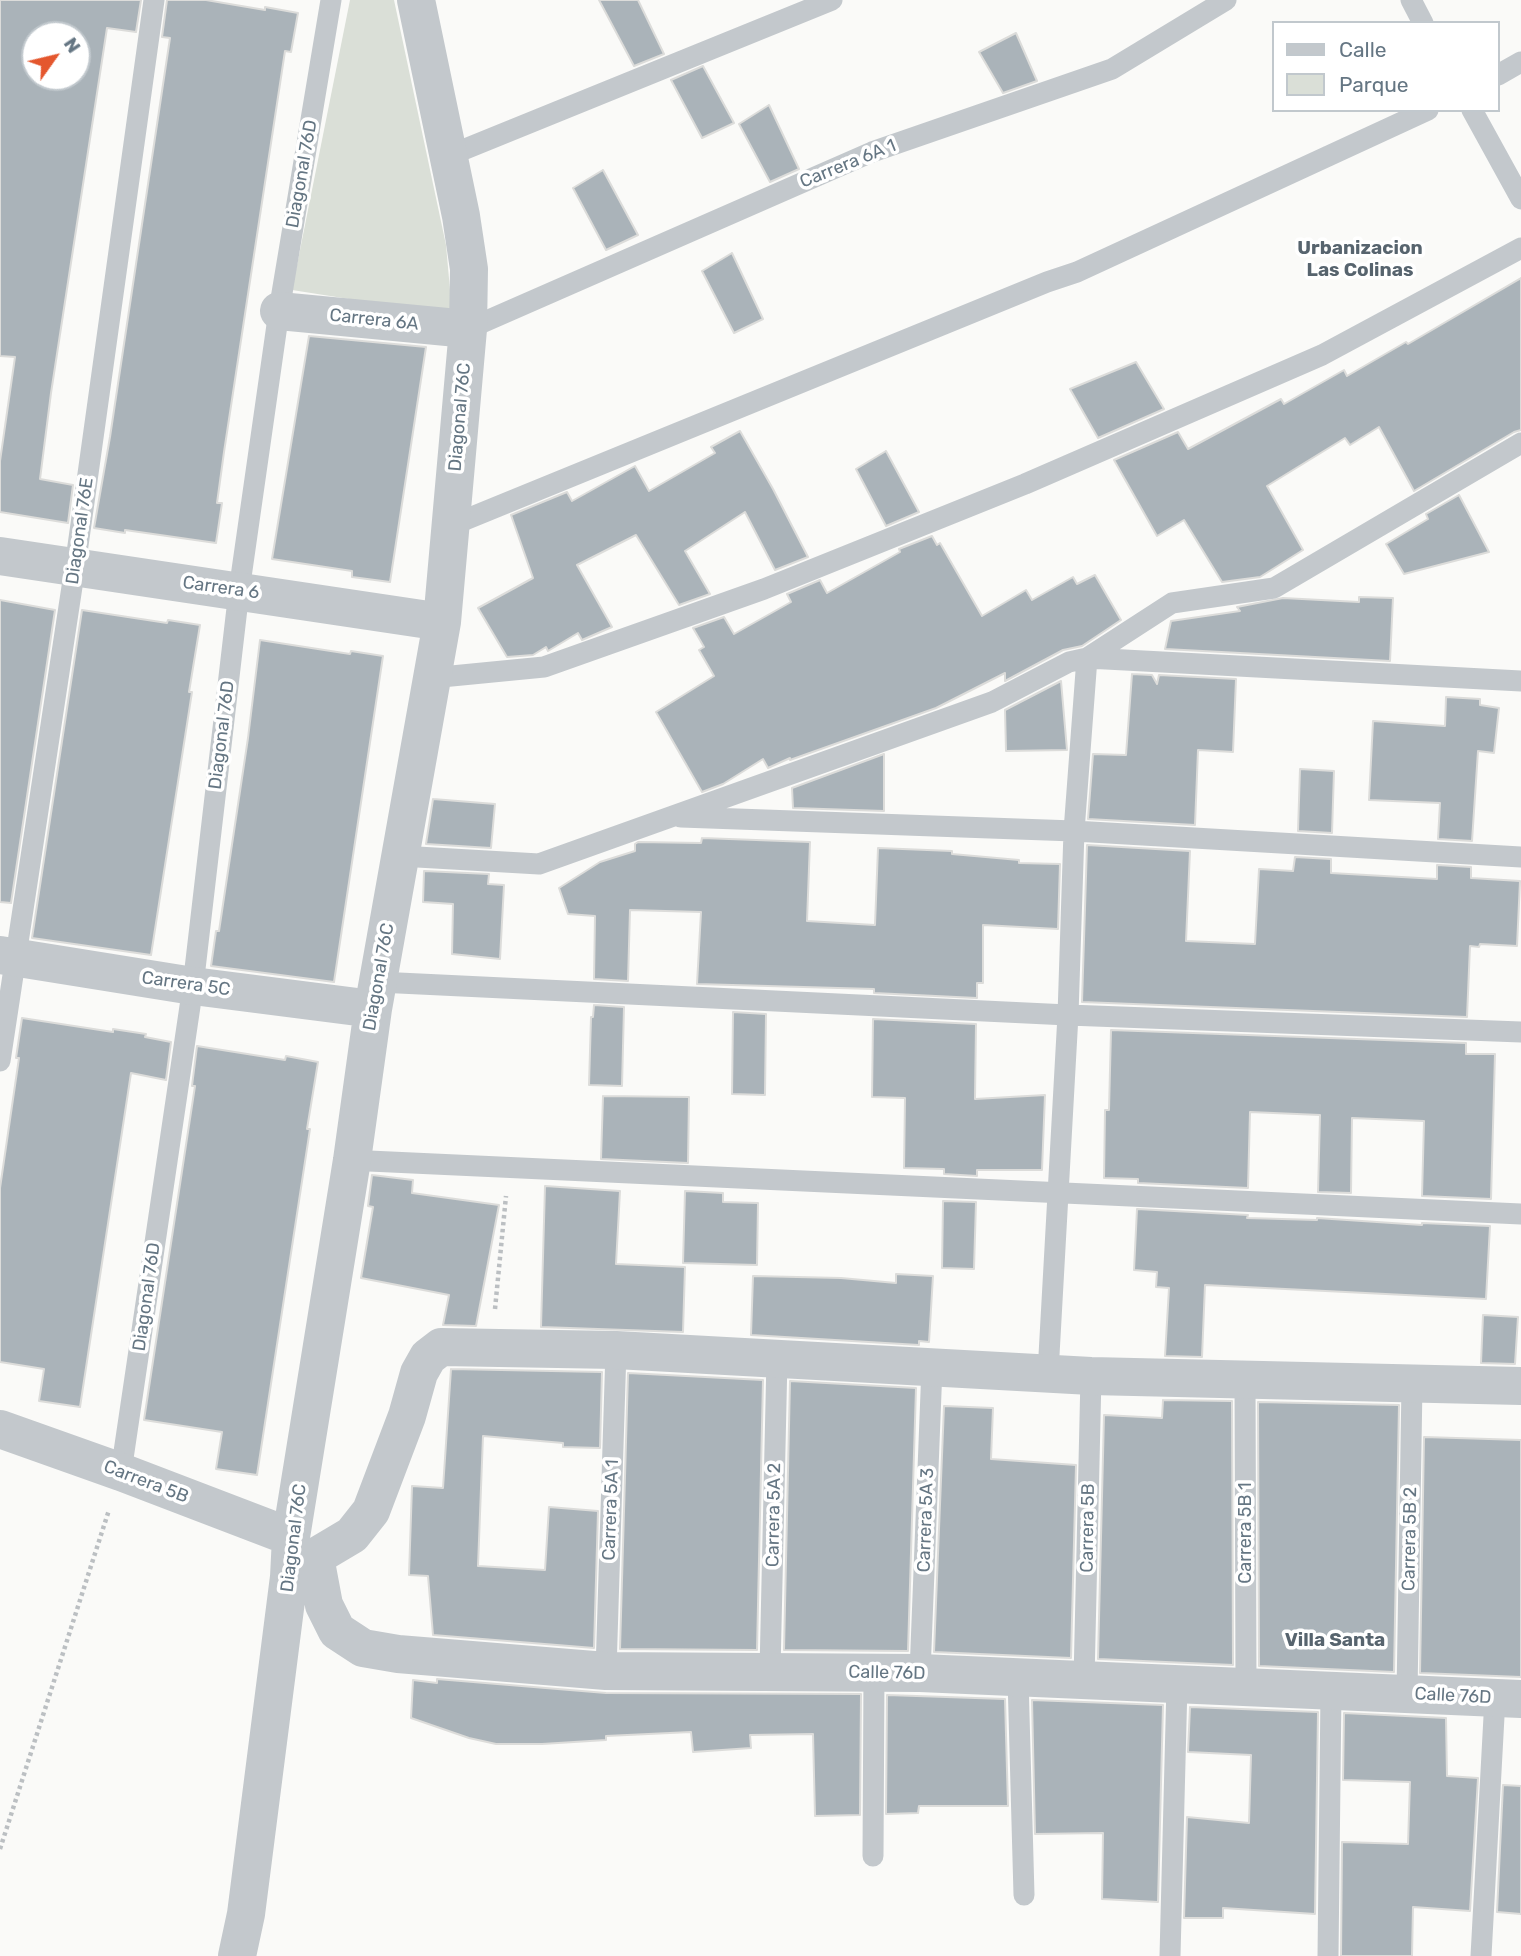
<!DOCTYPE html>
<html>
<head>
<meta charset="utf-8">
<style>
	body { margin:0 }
	#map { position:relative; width:1521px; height:1956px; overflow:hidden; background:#fafaf8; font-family:Rubik,sans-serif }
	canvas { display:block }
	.legend { position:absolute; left:1272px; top:21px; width:228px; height:91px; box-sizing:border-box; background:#fff; border:2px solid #c1c8cd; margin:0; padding:9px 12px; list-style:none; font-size:21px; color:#657683 }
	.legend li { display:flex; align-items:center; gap:14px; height:35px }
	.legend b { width:35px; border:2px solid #c1c8cd }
	.north { position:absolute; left:21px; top:21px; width:70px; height:70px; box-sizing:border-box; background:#fff; border:2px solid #c1c8cd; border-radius:50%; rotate:56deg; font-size:19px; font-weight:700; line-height:28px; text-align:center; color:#657683 }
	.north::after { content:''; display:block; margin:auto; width:24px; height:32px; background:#e4572e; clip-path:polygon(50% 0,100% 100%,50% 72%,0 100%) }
</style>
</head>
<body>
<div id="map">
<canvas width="1521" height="1956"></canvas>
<ul class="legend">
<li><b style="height:9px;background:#c3c8cc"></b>Calle</li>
<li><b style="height:19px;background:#dadfd7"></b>Parque</li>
</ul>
<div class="north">N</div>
</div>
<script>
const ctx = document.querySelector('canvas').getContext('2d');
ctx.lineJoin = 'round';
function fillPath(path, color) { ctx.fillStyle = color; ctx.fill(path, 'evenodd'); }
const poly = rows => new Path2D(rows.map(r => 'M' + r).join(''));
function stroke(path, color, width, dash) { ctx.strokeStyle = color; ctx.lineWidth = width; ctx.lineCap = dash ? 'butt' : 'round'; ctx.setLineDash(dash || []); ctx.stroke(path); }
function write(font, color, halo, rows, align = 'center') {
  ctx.font = font + ' Rubik,sans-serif'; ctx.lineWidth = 7; ctx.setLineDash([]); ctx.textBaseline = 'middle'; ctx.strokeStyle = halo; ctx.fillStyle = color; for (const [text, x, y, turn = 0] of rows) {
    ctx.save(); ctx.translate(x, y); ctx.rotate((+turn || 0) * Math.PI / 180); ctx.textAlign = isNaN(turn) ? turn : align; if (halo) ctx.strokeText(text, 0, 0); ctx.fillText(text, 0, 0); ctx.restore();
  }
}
fillPath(poly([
	[350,0,394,0,446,245,452,312,432,312,292,290]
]), '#dadfd7');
const building = poly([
	[0,0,141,0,136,32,107,28,51,393,40,479,73,485,68,523,0,512,0,461,15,357,0,356,0,0],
	[35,35,77,35,77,77,35,77,35,35],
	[167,0,206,0,265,10,265,7,298,13,291,52,285,51,224,452,217,503,222,503,216,543,125,530,125,533,94,528,110,437,170,38,162,37,167,0],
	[599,0,638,0,664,54,634,66,599,0],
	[1016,33,1037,81,1003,93,979,52,1016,33],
	[703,66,734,123,702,138,671,80,703,66],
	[769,105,799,169,770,182,739,124,769,105],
	[603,170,638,235,606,250,573,188,603,170],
	[732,253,763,319,734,333,702,271,732,253],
	[1521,278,1521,430,1514,432,1414,491,1379,427,1350,445,1345,438,1267,486,1303,550,1260,577,1222,582,1184,520,1157,536,1114,460,1178,432,1188,449,1281,399,1284,404,1344,370,1347,376,1406,342,1408,344,1521,278],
	[309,336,426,347,390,582,352,577,352,571,272,559,309,336],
	[1136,362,1164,409,1098,438,1070,389,1136,362],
	[740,431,773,489,808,557,775,570,745,512,685,551,710,594,679,605,636,535,577,565,612,627,582,640,578,633,548,651,546,647,533,655,507,657,478,608,533,578,511,515,567,492,572,501,635,466,649,491,715,453,711,447,740,431],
	[886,451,919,512,886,526,856,469,886,451],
	[1459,495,1489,552,1404,574,1386,544,1428,519,1426,514,1459,495],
	[932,536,937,545,940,543,982,616,1026,590,1032,600,1073,577,1077,584,1095,575,1121,620,1082,646,1063,650,1005,681,1005,673,936,708,790,760,790,758,768,768,763,759,723,784,702,792,656,712,714,676,699,650,704,647,693,628,724,617,734,634,791,602,787,594,820,580,827,593,900,552,899,549,932,536],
	[1359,597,1393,598,1390,661,1165,649,1171,621,1240,611,1237,607,1283,598,1359,602,1359,597],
	[0,600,55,610,11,903,0,902,0,600],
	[82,610,167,623,168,620,200,625,189,692,192,692,151,955,32,938,82,610],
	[260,640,350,654,351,651,383,656,334,982,211,966,216,931,219,931,248,738,260,640],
	[1132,674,1152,675,1157,684,1159,675,1236,679,1233,752,1198,750,1195,825,1088,819,1093,754,1126,755,1132,674],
	[1061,681,1067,750,1006,751,1005,710,1061,681],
	[1446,697,1480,699,1480,705,1499,708,1494,753,1478,751,1472,841,1438,839,1440,803,1369,800,1373,721,1445,726,1446,697],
	[884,754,884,811,793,808,792,788,884,754],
	[1300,769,1334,771,1332,833,1298,831,1300,769],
	[433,799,495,804,491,848,426,844,433,799],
	[702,838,810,842,807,921,875,925,878,848,952,851,952,854,1019,860,1019,863,1060,864,1058,929,983,925,983,983,977,983,977,998,874,993,874,989,697,984,701,912,630,910,628,981,594,979,595,916,568,914,559,888,600,862,635,851,635,844,638,842,701,843,702,838],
	[1087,845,1190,851,1186,941,1255,944,1259,869,1293,871,1295,857,1331,859,1331,873,1437,879,1437,865,1471,867,1471,878,1520,881,1517,946,1480,944,1479,947,1470,946,1467,1017,1082,1002,1087,845],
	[424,871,489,874,488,884,504,885,500,959,452,954,453,904,423,902,424,871],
	[594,1005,624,1007,622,1086,589,1085,591,1017,593,1017,594,1005],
	[733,1012,766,1014,765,1095,732,1094,733,1012],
	[22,1018,113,1032,113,1029,146,1034,145,1037,171,1042,166,1080,131,1073,80,1407,39,1401,44,1369,0,1362,0,1188,19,1058,16,1058,22,1018],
	[873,1019,976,1024,975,1099,1045,1095,1042,1170,977,1170,977,1176,944,1174,944,1169,904,1168,905,1098,872,1097,873,1019],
	[1111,1030,1466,1043,1466,1054,1495,1054,1491,1199,1422,1196,1424,1121,1352,1118,1351,1193,1318,1192,1320,1115,1250,1112,1248,1188,1138,1183,1138,1179,1104,1178,1105,1110,1109,1110,1111,1030],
	[197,1046,285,1060,286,1056,318,1062,307,1129,310,1129,257,1475,216,1469,222,1432,144,1420,195,1086,192,1086,197,1046],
	[603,1096,689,1097,688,1163,601,1159,603,1096],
	[372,1175,413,1180,412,1193,499,1205,476,1326,443,1325,449,1295,361,1278,373,1207,368,1206,372,1175],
	[545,1186,620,1191,616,1264,685,1267,683,1332,541,1327,545,1186],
	[685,1191,723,1193,723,1202,758,1203,757,1265,683,1263,685,1191],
	[943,1201,976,1202,974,1269,942,1268,943,1201],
	[1137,1209,1248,1215,1247,1218,1317,1220,1317,1218,1422,1225,1422,1223,1490,1226,1486,1299,1205,1285,1202,1357,1165,1356,1169,1288,1156,1287,1157,1272,1134,1270,1137,1209],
	[896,1274,933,1276,929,1342,919,1341,919,1345,751,1335,753,1276,841,1278,896,1283,896,1274],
	[1483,1315,1518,1317,1515,1364,1481,1363,1483,1315],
	[451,1369,602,1372,600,1448,563,1447,563,1443,483,1436,478,1566,545,1570,549,1507,598,1511,594,1648,433,1635,428,1576,409,1575,412,1486,443,1488,451,1369],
	[628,1373,763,1380,757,1650,620,1649,628,1373],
	[790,1381,916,1388,908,1651,784,1650,790,1381],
	[1163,1400,1232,1401,1233,1665,1098,1659,1104,1415,1162,1418,1163,1400],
	[1258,1402,1399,1405,1394,1672,1259,1666,1258,1402],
	[944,1406,993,1408,991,1459,1076,1465,1071,1658,934,1652,944,1406],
	[1424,1437,1521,1440,1521,1677,1420,1673,1424,1437],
	[437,1679,606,1693,861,1694,860,1815,815,1816,813,1734,750,1735,751,1748,693,1752,691,1732,606,1736,606,1740,542,1744,496,1744,469,1738,411,1718,413,1680,437,1683,437,1679],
	[887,1695,1005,1699,1008,1806,919,1806,918,1813,886,1814,887,1695],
	[1032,1700,1163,1705,1158,1902,1102,1899,1103,1833,1035,1834,1032,1700],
	[1190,1707,1318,1712,1315,1914,1223,1908,1223,1918,1184,1918,1187,1817,1249,1823,1251,1755,1188,1752,1190,1707],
	[1344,1713,1446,1718,1447,1776,1478,1778,1470,1911,1413,1907,1412,1956,1341,1956,1342,1842,1408,1844,1410,1782,1343,1780,1344,1713],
	[1503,1785,1521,1786,1521,1914,1497,1912,1503,1785]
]);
fillPath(building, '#aab3b9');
stroke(building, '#dcdcda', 2);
stroke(poly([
	[495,1309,506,1196],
	[0,1849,109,1510]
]), '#bbbfc2', 4.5, [3.5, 3.5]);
stroke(poly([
	[1411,0,1423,23],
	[1498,75,1521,62],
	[1472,110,1521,199],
	[448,156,832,0],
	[468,329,872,152,1112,69,1226,0],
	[450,526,1047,282,1077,272,1428,110],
	[1087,658,1172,603,1274,588,1521,443],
	[431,678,544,667,764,589,1025,484,1322,355,1521,248],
	[681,817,1074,831,1521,857],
	[400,856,539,864,992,702,1069,662,1087,658,1521,681],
	[378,982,1068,1015,1521,1032],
	[0,1061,75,567,154,0],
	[369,1161,1521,1214],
	[1048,1373,1068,1015,1074,831,1087,658],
	[1245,1380,1246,1685],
	[121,1472,193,986,239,591,279,311,331,0],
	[606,1671,616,1350],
	[770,1671,777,1358],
	[920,1673,932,1367],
	[1018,1678,1024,1895],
	[1084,1680,1091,1376],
	[1407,1694,1412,1384],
	[873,1856,874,1673],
	[1170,1956,1177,1684],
	[1328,1956,1331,1691],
	[1481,1956,1495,1698]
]), '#c3c8cc', 21);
stroke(poly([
	[279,311,468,329],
	[0,556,442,622],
	[0,955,193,986,373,1009],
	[0,1429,121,1472,291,1537],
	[315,1557,324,1605,337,1631,363,1648,398,1654,606,1671,920,1673,1521,1699],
	[289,1577,315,1557,352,1535,371,1511,407,1416,419,1373,428,1357,441,1347,616,1350,1091,1376,1521,1386],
	[237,1956,246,1914,289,1577,291,1537,352,1160,373,1009,442,622,468,329,469,269,461,216,416,0]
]), '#c3c8cc', 38);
write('18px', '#657683', '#fff', [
	["Carrera 6A 1",848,164,-22],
	["Diagonal 76D",302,174,-80],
	["Carrera 6A",374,320,6],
	["Diagonal 76C",460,417,-85],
	["Diagonal 76E",80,531,-82],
	["Carrera 6",221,588,8],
	["Diagonal 76D",222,735,-83],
	["Diagonal 76C",379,977,-80],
	["Carrera 5C",186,984,8],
	["Diagonal 76D",147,1297,-82],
	["Carrera 5B",146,1482,21],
	["Carrera 5A 1",611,1510,-88],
	["Carrera 5A 2",774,1515,-89],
	["Carrera 5A 3",926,1520,-88],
	["Carrera 5B",1088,1528,-89],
	["Carrera 5B 1",1246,1533,-90],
	["Diagonal 76C",294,1538,-83],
	["Carrera 5B 2",1410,1539,-89],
	["Calle 76D",887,1673,1],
	["Calle 76D",1453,1696,3]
]);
write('bold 19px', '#57646e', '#fff', [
	["Urbanizacion",1360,249],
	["Las Colinas",1360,271],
	["Villa Santa",1335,1641]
]);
</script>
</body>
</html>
